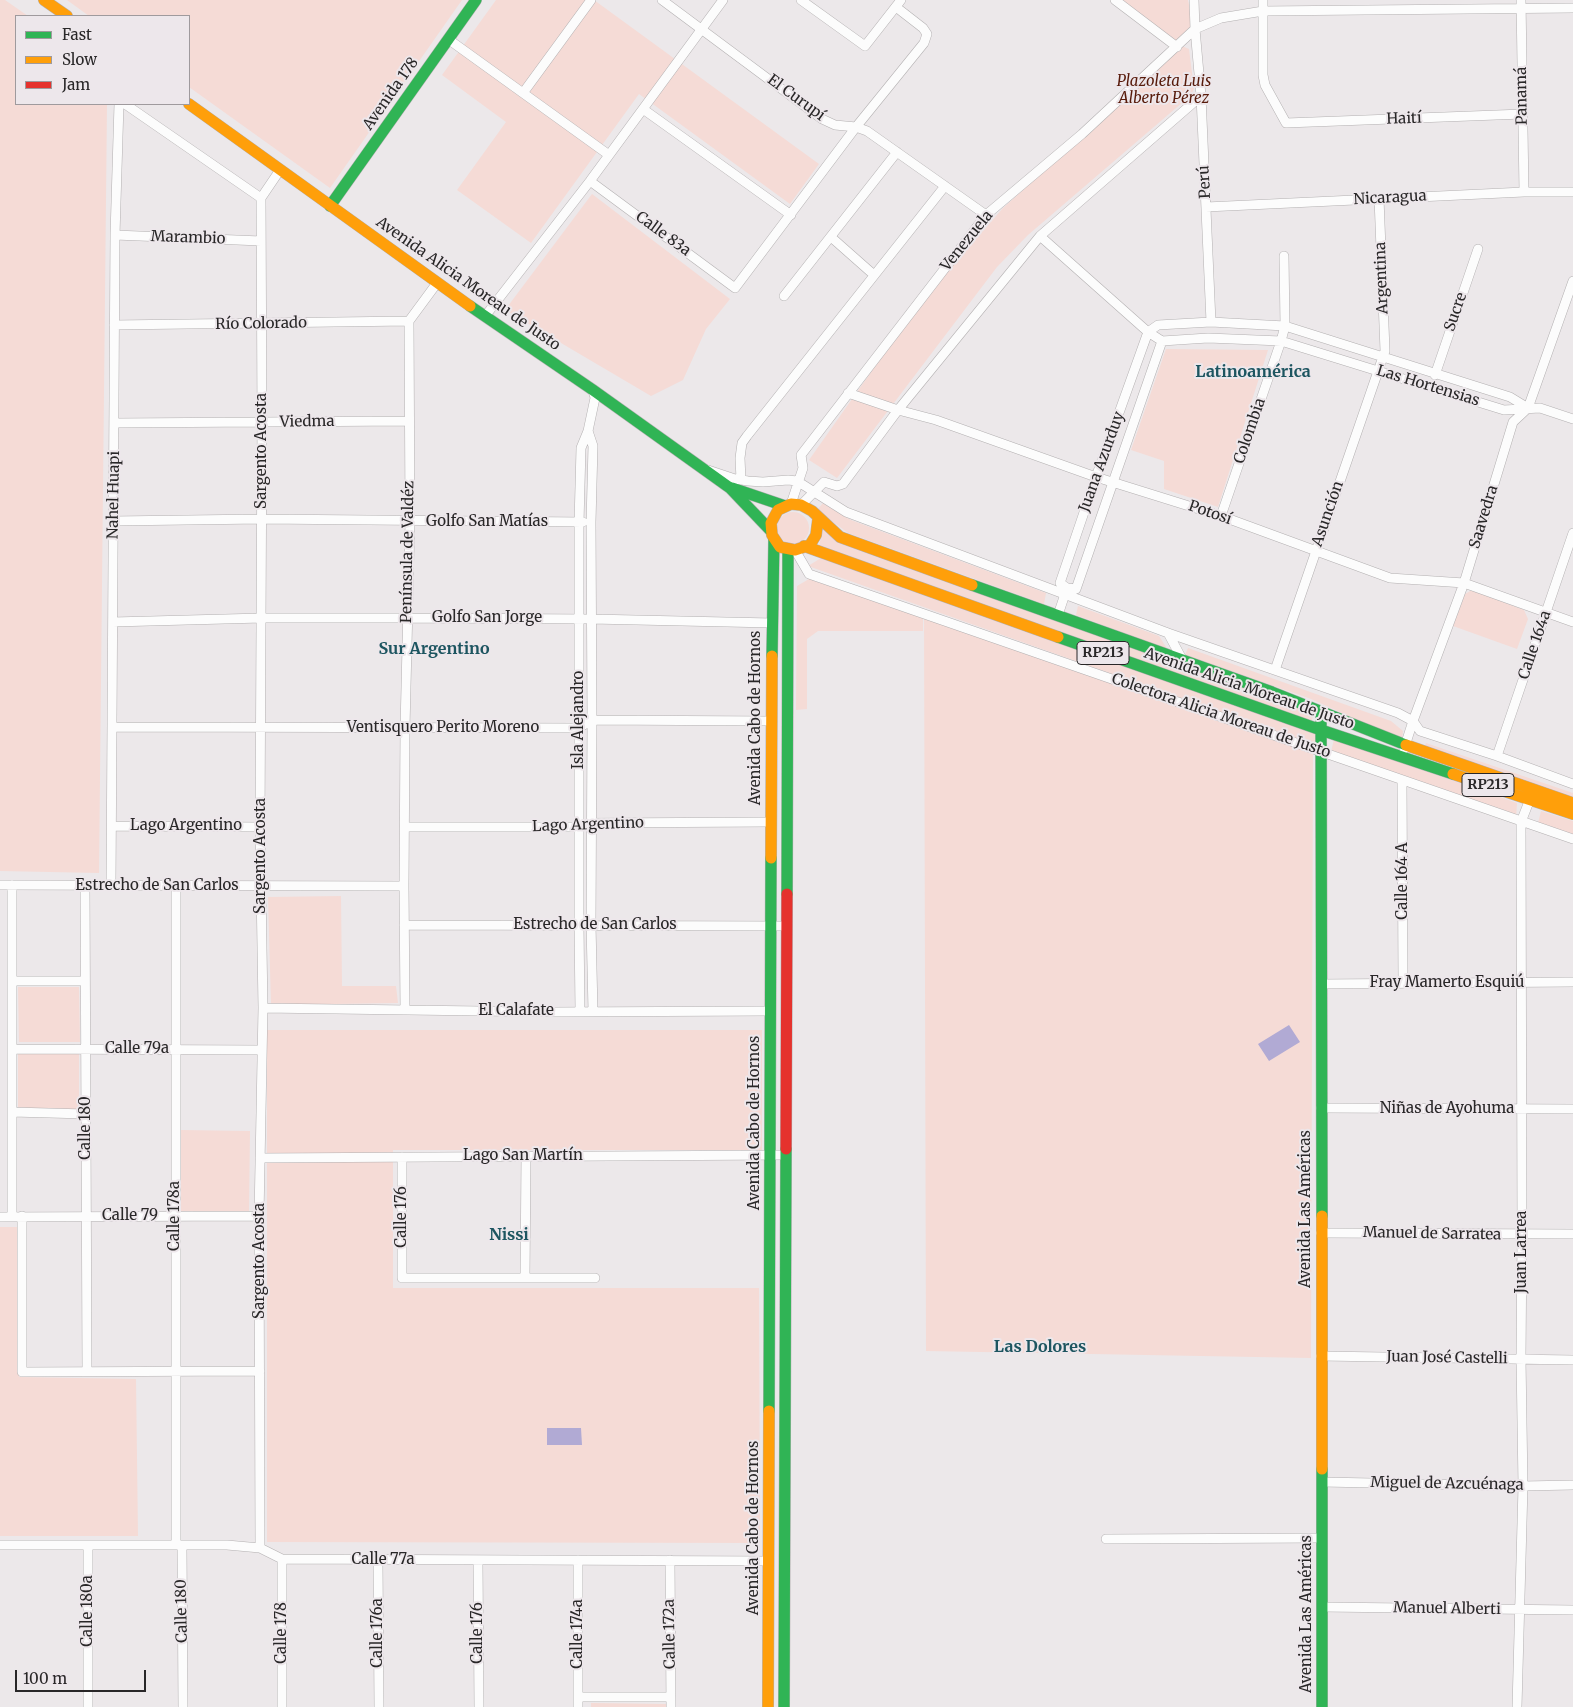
<!DOCTYPE html>
<html>
<head>
<meta charset="utf-8">
<style>
	body { margin:0 }
	#map { position:relative; width:1573px; height:1707px; overflow:hidden; background:#ece8ea; font-family:Merriweather,serif }
	canvas { display:block }
	.legend { position:absolute; left:15px; top:15px; width:175px; height:90px; box-sizing:border-box; background:#ede7eb; border:1px solid #9f9a9d; margin:0; padding:6px 9px; list-style:none; font-size:15px; color:#292728 }
	.legend li { display:flex; align-items:center; gap:10px; height:25px }
	.legend b { width:25px; border:1px solid #9f9a9d }
	.scale { position:absolute; left:15px; top:1670px; width:131px; height:22px; box-sizing:border-box; border:2px solid #292728; border-top:0; padding-left:6px; font-size:15px; line-height:18px; white-space:nowrap; color:#292728; -webkit-text-stroke:4px #ede7eb; paint-order:stroke }
</style>
</head>
<body>
<div id="map">
<canvas width="1573" height="1707"></canvas>
<ul class="legend">
<li><b style="height:6px;background:#30b455"></b>Fast</li>
<li><b style="height:6px;background:#ff9f0a"></b>Slow</li>
<li><b style="height:6px;background:#e5322d"></b>Jam</li>
</ul>
<div class="scale">100 m</div>
</div>
<script>
const ctx = document.querySelector('canvas').getContext('2d');
ctx.lineJoin = 'round';
function fillPath(path, color) { ctx.fillStyle = color; ctx.fill(path, 'evenodd'); }
const poly = rows => new Path2D(rows.map(r => 'M' + r).join(''));
function stroke(path, color, width, dash) { ctx.strokeStyle = color; ctx.lineWidth = width; ctx.lineCap = dash ? 'butt' : 'round'; ctx.setLineDash(dash || []); ctx.stroke(path); }
function write(font, color, halo, rows, align = 'center') {
  ctx.font = font + ' Merriweather,serif'; ctx.lineWidth = 4; ctx.setLineDash([]); ctx.textBaseline = 'middle'; ctx.strokeStyle = halo; ctx.fillStyle = color; for (const [text, x, y, turn = 0] of rows) {
    ctx.save(); ctx.translate(x, y); ctx.rotate((+turn || 0) * Math.PI / 180); ctx.textAlign = isNaN(turn) ? turn : align; if (halo) ctx.strokeText(text, 0, 0); ctx.fillText(text, 0, 0); ctx.restore();
  }
}
fillPath(poly([
	[0,0,5,0,28,16,16,16,16,104,107,104,99,873,0,871],
	[67,0,462,0,330,188,189,87,189,16,89,16],
	[496,0,594,0,819,164,790,204,639,94,531,243,457,190,506,122,442,75],
	[1110,0,1188,0,1193,23,1174,48],
	[1182,46,1189,49,1194,89,1190,96,1028,235,997,267,837,478,809,460,919,304,1003,208],
	[592,194,730,299,706,329,683,380,651,396,505,310],
	[1166,349,1268,350,1218,507,1164,489,1164,461,1131,450],
	[823,503,851,520,1046,593,1044,604,848,533,817,510],
	'777 528a16 16 0 1 1 32 0a16 16 0 1 1-32 0Z',
	[823,529,1314,713,1311,723,819,546],
	[821,558,1316,732,1315,746,808,566],
	[809,579,923,616,923,631,818,631,807,639,807,709,796,710,797,586],
	[1472,590,1524,610,1528,619,1517,649,1453,626,1465,594],
	[1078,606,1159,636,1168,650,1076,615],
	[924,614,1313,748,1311,1358,926,1351],
	[1188,648,1391,721,1403,731,1402,740,1311,699,1185,655],
	[1334,739,1517,803,1516,819,1330,756],
	[1426,743,1573,793,1573,799,1424,749],
	[1541,811,1573,821,1573,840,1537,827],
	[341,896,342,986,396,986,398,1003,271,1005,268,897],
	[18,987,79,987,80,1042,19,1042],
	[267,1030,762,1030,762,1150,393,1150,393,1288,759,1288,760,1543,267,1542],
	[18,1053,79,1053,79,1109,18,1109],
	[181,1130,250,1131,249,1211,181,1211],
	[0,1227,21,1227,19,1377,136,1379,138,1536,0,1536],
	[591,1703,666,1704,666,1707,591,1707]
]), '#f5dbd6');
fillPath(poly([
	[1289,1025,1300,1042,1269,1061,1258,1044],
	[547,1428,581,1428,582,1445,547,1445]
]), '#b1aad4');
const street = poly([
	[662,0,822,119,835,125,856,127,867,131,986,215],
	[801,0,865,46,901,0],
	[1115,0,1177,47],
	[1194,0,1195,29,1201,96,1211,322],
	[1263,0,1263,75,1265,85,1286,123,1523,114],
	[1521,0,1524,192],
	[448,39,609,155],
	[523,93,591,0],
	[125,104,261,198],
	[643,109,791,215],
	[590,181,735,288,856,127,924,43,927,34,923,28,896,7],
	[1206,207,1524,192,1573,192],
	[115,235,261,241],
	[1040,236,1148,332,1162,341,1208,338,1281,341,1504,410,1540,408,1573,419],
	[831,237,874,275],
	[784,296,897,152],
	[486,315,590,181,723,0],
	[114,325,409,321],
	[1162,341,1076,589,1067,588,1060,583,1096,477,1148,332,1158,325,1211,322,1285,326,1510,397,1528,408],
	[1435,375,1478,249],
	[848,393,898,410,936,420,1096,477,1221,516,1390,578,1464,583,1573,622],
	[115,423,409,421],
	[588,431,593,446,591,522,592,720,591,925,593,1011],
	[708,470,735,479,748,481,763,482,788,480,797,481,846,512,1168,633,1398,713,1413,721,1420,731,1497,756,1573,784],
	[741,480,740,458,742,443,747,436,945,186],
	[791,504,803,468,801,455,986,215,1082,134,1195,29,1221,18,1263,11,1573,8],
	[801,505,824,482,837,486,843,484,898,410,1040,236,1201,96],
	[1221,516,1281,341,1285,326,1284,256],
	[113,521,262,519,583,522],
	[795,550,809,574,1573,839],
	[1058,615,1066,591],
	[113,622,262,618,408,618,591,619,772,623],
	[1168,633,1182,659],
	[1275,670,1385,351,1379,198],
	[112,727,579,728,592,720,771,721],
	[1404,749,1413,721,1464,583,1513,422,1528,408,1573,281],
	[1497,756,1573,533],
	[1402,781,1403,982],
	[112,826,260,827],
	[405,827,579,827,591,823,771,822],
	[0,885,404,886],
	[111,885,115,235,119,104],
	[85,886,87,1371],
	[176,886,176,1545],
	[404,925,786,926],
	[12,981,85,981],
	[1321,984,1573,982],
	[263,1008,553,1012,770,1011],
	[405,1010,404,886,405,728,410,522,409,321,437,283],
	[580,1011,579,925,579,523,581,448,588,431,595,398,593,390],
	[12,1049,262,1050],
	[1321,1108,1573,1109],
	[12,1112,86,1114],
	[402,1157,402,1278,595,1278],
	[260,1158,785,1155],
	[22,1216,22,1372,260,1371],
	[0,1217,259,1216],
	[12,1217,12,885],
	[1321,1233,1573,1234],
	[525,1278,526,1156],
	[1321,1356,1573,1360],
	[1322,1482,1523,1486,1573,1485],
	[1106,1539,1322,1538],
	[0,1545,227,1545,260,1548,282,1559,769,1561],
	[88,1545,88,1707],
	[182,1546,183,1707],
	[260,1548,259,1216,263,1008,260,827,262,423,261,198,280,170],
	[282,1559,282,1707],
	[378,1560,379,1707],
	[478,1560,479,1707],
	[578,1560,578,1707],
	[670,1560,671,1707],
	[1322,1607,1573,1610],
	[578,1697,671,1697],
	[1517,1707,1523,1486,1521,1359,1522,1235,1521,822,1530,799]
]);
const fast = poly([
	[330,206,476,0],
	[470,306,593,390,730,488,771,531],
	[732,488,785,506],
	[972,585,1272,692,1406,745],
	[1058,637,1321,730,1453,774],
	[772,656,774,539],
	[1321,711,1322,1216],
	[787,894,788,549],
	[769,1411,771,858],
	[1322,1469,1322,1707],
	[784,1707,786,1149]
]);
const slow = poly([
	[44,0,67,16],
	[189,104,470,306],
	[818,519,816,535,810,545,795,550,780,547,772,535,771,523,778,510,791,504,801,505,812,511,840,537,972,585],
	[804,546,1058,637],
	[1406,745,1573,803],
	[1453,774,1573,814],
	[771,858,772,656],
	[1322,1216,1322,1469],
	[768,1707,769,1411]
]);
const jam = poly([
	[786,1149,787,894]
]);
stroke(street, '#b3b0b1', 10);
stroke(fast, '#b3b0b1', 12);
stroke(slow, '#b3b0b1', 12);
stroke(jam, '#b3b0b1', 12);
stroke(street, '#fcfcfc', 9);
stroke(fast, '#30b455', 11);
stroke(slow, '#ff9f0a', 11);
stroke(jam, '#e5322d', 11);
for (const [x, y, w] of [
	[1103,653,52],
	[1488,785,52]
]) { const box = new Path2D(); box.roundRect(x - w / 2, y - 11.5, w, 23, 4); ctx.fillStyle = '#ede7eb'; ctx.fill(box); stroke(box, '#292728', 1); }
write('bold 14px', '#292728', null, [
	["RP213",1103,653],
	["RP213",1488,785]
]);
write('italic 15px', '#571a0a', '#ede7eb', [
	["Plazoleta Luis",1164,82],
	["Alberto Pérez",1164,99]
]);
write('15px', '#292728', '#ede7eb', [
	["Avenida 178",391,94,-55],
	["Panamá",1522,96,-91],
	["El Curupí",796,98,36],
	["Haití",1404,119,-2],
	["Perú",1205,182,-93],
	["Nicaragua",1390,198,-3],
	["Calle 83a",663,234,36],
	["Marambio",188,238,2],
	["Venezuela",967,241,-51],
	["Argentina",1382,278,-92],
	["Avenida Alicia Moreau de Justo",468,284,35],
	["Sucre",1456,312,-71],
	["Río Colorado",261,324,-1],
	["Las Hortensias",1428,386,17],
	["Viedma",307,422,-1],
	["Colombia",1250,431,-71],
	["Sargento Acosta",262,451,-90],
	["Juana Azurduy",1102,462,-70],
	["Nahel Huapi",114,495,-89],
	["Potosí",1210,513,19],
	["Asunción",1328,514,-71],
	["Saavedra",1484,517,-73],
	["Golfo San Matías",487,522],
	["Península de Valdéz",408,552,-89],
	["Golfo San Jorge",487,618],
	["Calle 164a",1535,645,-71],
	["Avenida Alicia Moreau de Justo",1249,689,19],
	["Colectora Alicia Moreau de Justo",1221,716,19],
	["Avenida Cabo de Hornos",756,718,-90],
	["Isla Alejandro",579,720,-90],
	["Ventisquero Perito Moreno",443,728],
	["Lago Argentino",588,825,-2],
	["Lago Argentino",186,826],
	["Sargento Acosta",261,856,-90],
	["Calle 164 A",1403,881,-90],
	["Estrecho de San Carlos",157,886],
	["Estrecho de San Carlos",595,925],
	["Fray Mamerto Esquiú",1447,983],
	["El Calafate",516,1011],
	["Calle 79a",137,1049],
	["Niñas de Ayohuma",1447,1109],
	["Avenida Cabo de Hornos",755,1123,-90],
	["Calle 180",86,1128,-90],
	["Lago San Martín",523,1156],
	["Avenida Las Américas",1306,1209,-90],
	["Calle 79",130,1216],
	["Calle 178a",175,1216,-90],
	["Calle 176",402,1217,-90],
	["Manuel de Sarratea",1432,1234,1],
	["Juan Larrea",1522,1252,-90],
	["Sargento Acosta",260,1261,-90],
	["Juan José Castelli",1447,1358,1],
	["Miguel de Azcuénaga",1447,1484,1],
	["Avenida Cabo de Hornos",754,1528,-90],
	["Calle 77a",383,1560],
	["Manuel Alberti",1447,1609,1],
	["Calle 180a",88,1611,-90],
	["Calle 180",182,1611,-91],
	["Avenida Las Américas",1307,1614,-90],
	["Calle 178",282,1633,-90],
	["Calle 176a",378,1633,-90],
	["Calle 176",478,1633,-90],
	["Calle 174a",578,1634,-90],
	["Calle 172a",670,1634,-91]
]);
write('bold 16px', '#1d5560', '#ede7eb', [
	["Latinoamérica",1253,372],
	["Sur Argentino",434,649],
	["Nissi",509,1235],
	["Las Dolores",1040,1347]
]);
</script>
</body>
</html>
